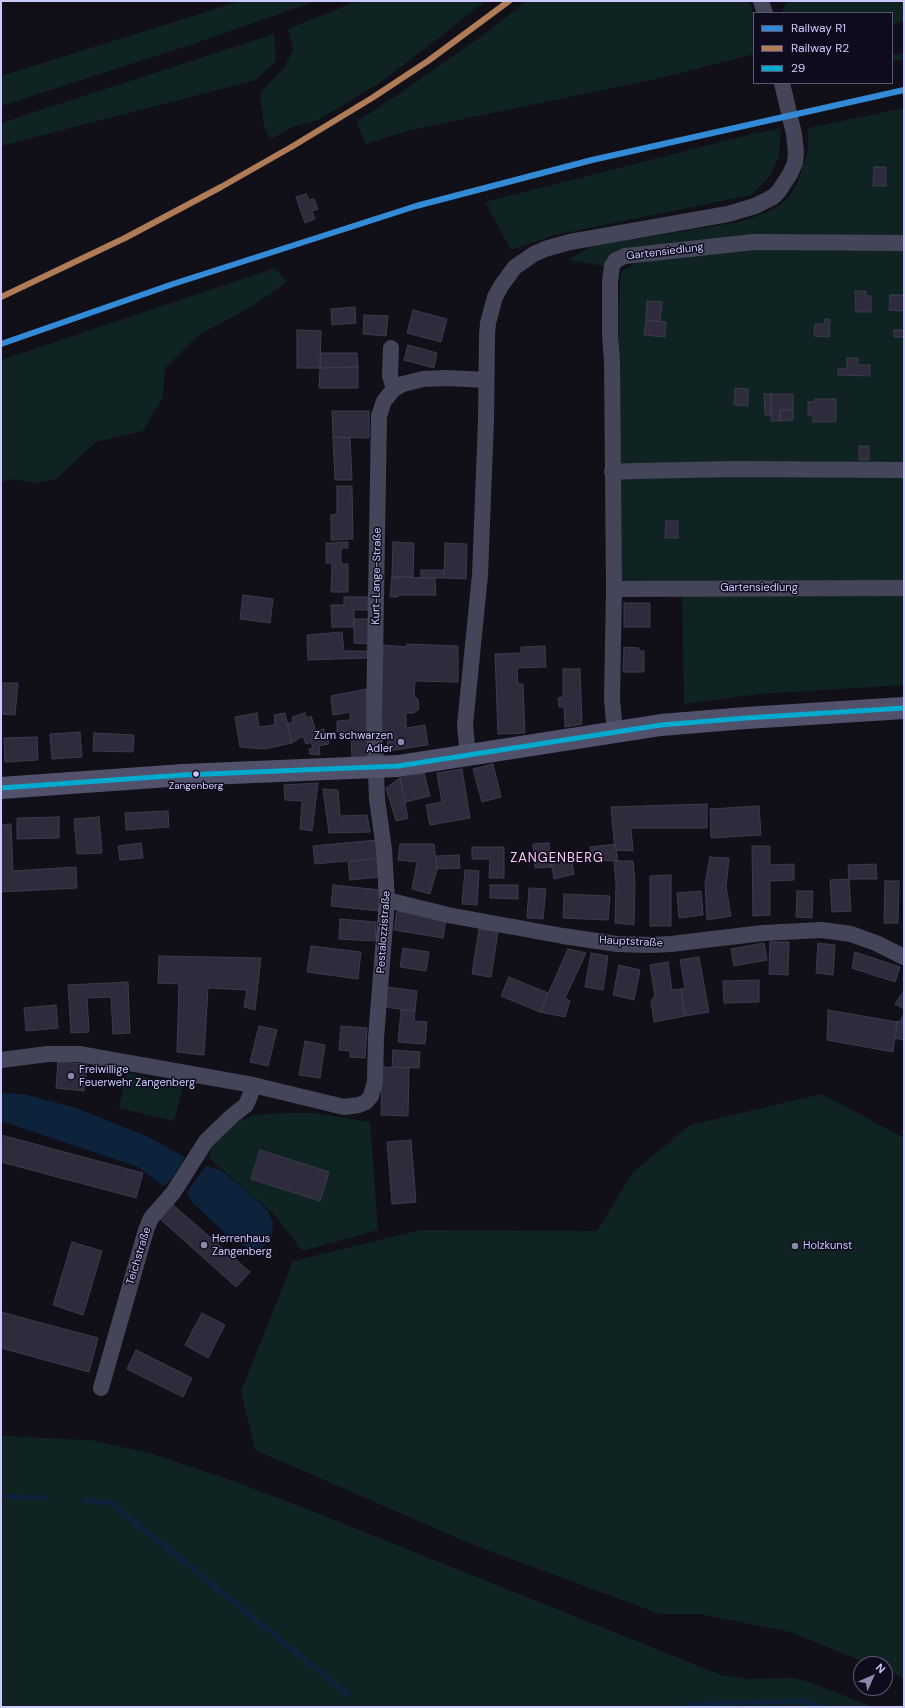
<!DOCTYPE html>
<html>
<head>
<meta charset="utf-8">
<style>
	body { margin:0 }
	#map { position:relative; width:905px; height:1708px; overflow:hidden; background:#111018; font-family:"DM Sans",sans-serif }
	canvas { display:block }
	.frame { position:absolute; inset:0; border:2px solid #cbc9fd; pointer-events:none }
	.legend { position:absolute; left:753px; top:12px; width:140px; height:72px; box-sizing:border-box; background:#0e0c1c; border:1px solid #5a5876; margin:0; padding:5px 7px; list-style:none; font-size:12px; color:#cbc9fd }
	.legend li { display:flex; align-items:center; gap:8px; height:20px }
	.legend b { width:20px; border:1px solid #5a5876 }
	.north { position:absolute; left:853px; top:1656px; width:40px; height:40px; box-sizing:border-box; background:#0e0c1c; border:1px solid #5a5876; border-radius:50%; rotate:45deg; font-size:11px; font-weight:700; line-height:16px; text-align:center; color:#cbc9fd }
	.north::after { content:''; display:block; margin:auto; width:14px; height:18px; background:#8a88ad; clip-path:polygon(50% 0,100% 100%,50% 72%,0 100%) }
</style>
</head>
<body>
<div id="map">
<canvas width="905" height="1708"></canvas>
<div class="frame"></div>
<ul class="legend">
<li><b style="height:5px;background:#338bd7"></b>Railway R1</li>
<li><b style="height:5px;background:#b07c57"></b>Railway R2</li>
<li><b style="height:5px;background:#00a9ce"></b>29</li>
</ul>
<div class="north">N</div>
</div>
<script>
const ctx = document.querySelector('canvas').getContext('2d');
ctx.lineJoin = 'round';
function fillPath(path, color) { ctx.fillStyle = color; ctx.fill(path, 'evenodd'); }
const poly = rows => new Path2D(rows.map(r => 'M' + r).join(''));
function stroke(path, color, width, dash) { ctx.strokeStyle = color; ctx.lineWidth = width; ctx.lineCap = dash ? 'butt' : 'round'; ctx.setLineDash(dash || []); ctx.stroke(path); }
function write(font, color, halo, rows, align = 'center') {
  ctx.font = font + ' "DM Sans",sans-serif'; ctx.lineWidth = 3; ctx.setLineDash([]); ctx.textBaseline = 'middle'; ctx.strokeStyle = halo; ctx.fillStyle = color; for (const [text, x, y, turn = 0] of rows) {
    ctx.save(); ctx.translate(x, y); ctx.rotate((+turn || 0) * Math.PI / 180); ctx.textAlign = isNaN(turn) ? turn : align; if (halo) ctx.strokeText(text, 0, 0); ctx.fillText(text, 0, 0); ctx.restore();
  }
}
fillPath(poly([
	[241,1,316,1,196,43,1,106,1,76],
	[358,1,486,1,384,80,318,120,292,127,270,140,264,126,260,93,284,68,293,50,288,29],
	[526,1,748,1,754,14,754,54,665,77,411,130,366,144,356,122,396,96,490,30],
	[786,1,904,1,904,21,892,24,892,13,782,13],
	[274,34,276,61,256,80,1,146,1,123],
	[904,53,904,59,892,61,892,55],
	[904,108,904,685,759,694,684,704,682,581,618,581,619,305,621,272,636,263,832,236,604,266,568,260,592,246,739,222,762,214,779,206,789,196,797,184,808,151,808,128],
	[781,128,779,156,770,176,751,195,555,235,511,250,485,202,748,135],
	[275,268,287,282,254,305,197,336,165,368,163,397,143,431,96,442,56,479,36,483,12,479,1,483,1,360],
	[127,1073,183,1086,174,1121,119,1108],
	[822,1094,904,1138,904,1678,885,1671,885,1664,869,1664,790,1632,700,1614,660,1614,476,1546,255,1450,241,1391,293,1261,421,1230,597,1231,633,1172,690,1125],
	[283,1113,315,1113,370,1122,378,1230,302,1251,276,1216,209,1158,212,1144,233,1124,254,1115],
	[1,1436,90,1440,150,1453,233,1481,307,1509,721,1675,747,1679,794,1678,809,1682,873,1707,1,1707]
]), '#0f2322');
fillPath(poly([
	[1,1093,24,1094,76,1108,146,1136,185,1157,172,1179,163,1186,138,1167,1,1121],
	[206,1166,221,1170,250,1194,268,1211,273,1223,272,1234,262,1249,249,1249,230,1238,192,1202,187,1192]
]), '#0d223b');
stroke(poly([
	[1,1496,46,1498],
	[84,1500,111,1503,350,1696],
	[688,1704,805,1701,821,1707]
]), '#0d223b', 5);
const building = poly([
	[874,167,886,167,886,186,873,186,874,167],
	[306,194,309,200,314,199,318,209,312,211,315,219,305,223,296,197,306,194],
	[855,291,866,291,866,296,871,296,871,312,856,312,855,291],
	[890,295,904,295,904,311,889,310,890,295],
	[647,301,662,302,660,321,646,320,647,301],
	[355,307,356,323,332,325,331,309,355,307],
	[413,310,447,319,441,342,407,333,413,310],
	[364,315,388,316,386,336,363,334,364,315],
	[825,319,830,319,829,337,814,336,815,324,824,324,825,319],
	[646,320,666,322,665,337,644,335,646,320],
	[297,330,321,331,320,368,297,368,297,330],
	[894,330,904,330,904,337,894,337,894,330],
	[408,345,437,353,434,368,404,360,408,345],
	[321,353,357,353,358,367,320,368,321,353],
	[847,358,858,358,858,365,870,365,870,376,838,375,838,369,847,369,847,358],
	[358,367,358,388,319,388,320,368,358,367],
	[735,388,748,389,748,406,734,405,735,388],
	[764,394,771,394,771,415,765,415,764,394],
	[771,394,793,394,793,410,780,410,780,421,771,421,771,394],
	[815,399,836,399,836,422,813,422,813,415,808,415,808,402,814,402,815,399],
	[780,410,793,410,793,420,780,421,780,410],
	[332,411,369,411,369,438,333,437,332,411],
	[333,437,350,438,352,480,335,480,333,437],
	[859,446,869,446,869,460,859,460,859,446],
	[337,486,352,486,353,539,331,540,331,515,337,514,337,486],
	[666,521,678,521,678,538,665,538,666,521],
	[338,542,348,542,348,548,341,548,341,564,348,564,348,592,331,592,332,563,326,563,326,543,338,543,338,542],
	[393,542,414,543,413,577,392,577,393,542],
	[445,543,467,544,466,579,444,578,445,543],
	[421,570,444,570,444,578,421,578,421,570],
	[392,577,435,578,436,595,398,595,398,597,390,597,392,577],
	[243,595,273,599,270,623,240,619,243,595],
	[344,597,368,597,368,610,354,610,354,627,332,627,331,605,344,605,344,597],
	[624,603,650,603,650,627,624,627,624,603],
	[354,619,369,619,369,644,354,643,354,619],
	[342,632,344,651,368,651,367,658,308,660,307,635,342,632],
	[407,644,458,646,458,682,415,681,414,696,418,699,419,709,414,713,406,713,406,728,425,725,428,745,388,751,387,735,381,735,383,645,406,647,407,644],
	[545,646,546,667,517,668,518,684,523,684,525,733,498,734,495,654,521,653,521,647,545,646],
	[624,647,639,648,639,651,644,651,644,672,623,672,624,647],
	[563,669,580,669,582,724,565,727,564,707,559,707,558,698,563,697,563,669],
	[1,683,18,683,15,715,1,714,1,683],
	[366,689,370,757,352,758,351,732,337,732,337,721,350,720,350,712,333,715,331,696,366,689],
	[257,713,259,727,275,725,274,715,285,713,292,743,265,749,240,747,235,717,257,713],
	[305,713,307,718,311,716,316,731,324,729,325,737,327,736,329,744,319,746,320,755,310,754,309,749,313,748,311,742,306,744,303,736,292,743,287,724,293,722,292,717,305,713],
	[80,732,82,757,52,759,50,734,80,732],
	[94,733,134,735,133,752,93,751,94,733],
	[37,737,38,760,5,762,4,738,37,737],
	[493,764,501,797,482,802,473,769,493,764],
	[462,769,470,818,430,825,426,805,442,802,437,773,462,769],
	[424,773,430,796,405,802,400,778,424,773],
	[400,778,408,818,396,821,386,788,400,778],
	[318,783,312,831,300,829,302,801,285,800,284,785,318,783],
	[323,789,338,790,340,816,367,815,370,832,329,833,323,789],
	[707,804,707,828,631,828,633,851,615,850,611,807,707,804],
	[759,806,761,835,711,838,710,809,759,806],
	[168,811,169,827,126,830,125,813,168,811],
	[59,817,59,838,17,839,17,818,59,817],
	[99,817,102,853,77,854,74,819,99,817],
	[11,824,13,871,76,867,77,888,1,892,1,825,11,824],
	[377,840,378,858,315,864,313,846,377,840],
	[141,843,143,858,120,860,118,846,141,843],
	[549,843,551,867,535,868,533,844,549,843],
	[400,844,434,844,437,869,430,894,412,889,417,862,398,860,400,844],
	[615,844,618,861,592,860,590,847,615,844],
	[752,846,770,846,770,865,794,864,794,880,770,881,770,915,753,916,752,846],
	[472,847,504,847,504,878,489,878,490,859,472,859,472,847],
	[570,852,574,874,554,879,550,856,570,852],
	[459,855,460,868,437,869,436,856,459,855],
	[710,857,729,858,726,887,731,916,707,920,705,884,710,857],
	[378,858,380,877,350,880,348,862,378,858],
	[614,861,633,861,635,882,634,925,615,923,616,884,614,861],
	[876,864,877,879,849,879,848,865,876,864],
	[465,870,479,871,477,905,462,904,465,870],
	[671,875,671,926,650,926,650,876,671,875],
	[849,879,851,911,832,912,830,880,849,879],
	[885,881,899,881,898,923,884,923,885,881],
	[333,885,381,890,379,911,331,906,333,885],
	[490,885,518,885,518,899,490,898,490,885],
	[529,888,546,889,543,919,527,918,529,888],
	[701,891,703,915,679,918,677,893,701,891],
	[797,891,813,891,812,918,796,917,797,891],
	[564,894,610,896,608,920,563,918,564,894],
	[397,911,446,919,443,938,394,930,397,911],
	[340,919,376,922,375,941,339,939,340,919],
	[479,929,498,932,491,977,472,974,479,929],
	[770,942,789,942,788,975,769,974,770,942],
	[764,943,767,960,734,966,731,949,764,943],
	[818,943,835,945,833,975,816,973,818,943],
	[311,946,361,952,358,979,307,972,311,946],
	[403,948,429,952,426,971,400,967,403,948],
	[568,949,586,953,565,998,570,1001,565,1017,540,1012,568,949],
	[855,952,900,967,895,982,852,968,855,952],
	[591,953,608,956,603,990,585,987,591,953],
	[159,956,261,958,255,1010,244,1007,247,990,208,988,204,1055,177,1052,179,984,158,983,159,956],
	[699,957,709,1012,685,1016,681,989,685,988,680,960,699,957],
	[668,962,672,990,681,989,685,1016,654,1022,651,1001,655,996,650,965,668,962],
	[619,965,640,970,634,1000,613,995,619,965],
	[509,977,548,993,540,1012,501,996,509,977],
	[759,980,759,1002,724,1003,723,981,759,980],
	[128,982,130,1033,113,1034,111,997,87,998,89,1032,71,1033,68,985,128,982],
	[387,987,417,991,415,1011,384,1007,387,987],
	[904,990,904,1009,895,1004,904,990],
	[56,1005,58,1028,26,1031,24,1008,56,1005],
	[401,1010,415,1011,414,1021,427,1022,425,1044,398,1042,401,1010],
	[828,1010,897,1022,893,1052,827,1040,828,1010],
	[904,1014,904,1040,895,1038,897,1022,898,1021,900,1022,904,1014],
	[259,1026,277,1030,268,1066,250,1062,259,1026],
	[341,1026,367,1028,365,1058,350,1057,350,1051,339,1050,341,1026],
	[305,1041,325,1045,320,1078,299,1075,305,1041],
	[393,1050,420,1052,419,1068,392,1067,393,1050],
	[58,1062,87,1064,84,1091,56,1088,58,1062],
	[382,1067,409,1068,408,1116,381,1115,382,1067],
	[1,1135,143,1173,136,1198,1,1162,1,1135],
	[411,1140,416,1202,392,1204,387,1142,411,1140],
	[260,1150,329,1172,320,1201,251,1179,260,1150],
	[172,1204,250,1272,236,1287,159,1218,172,1204],
	[72,1242,102,1251,83,1315,53,1305,72,1242],
	[1,1312,98,1338,89,1372,1,1348,1,1312],
	[202,1313,225,1325,208,1358,185,1345,202,1313],
	[136,1350,192,1378,183,1397,127,1369,136,1350]
]);
fillPath(building, '#2e2c3c');
stroke(building, '#3c3a4d', 1);
stroke(poly([
	[761,1,765,13],
	[391,348,390,376,394,389,403,384,423,379,447,378,486,380],
	[612,472,635,471,735,469,904,470],
	[614,589,904,588],
	[615,732,612,700,614,589,612,362,610,334,610,281,612,266,616,260,625,256,754,242,904,243],
	[468,756,465,725,480,575,486,420,487,336,488,323,495,297,501,286,515,267,534,254,545,249,570,242,728,214,755,206,773,197,779,191,790,174,795,163,796,152,794,134,782,83],
	[387,900,448,915,563,936,617,944,650,945,671,944,763,933,822,930,851,934,862,938,876,943,904,957],
	[1,1060,48,1054,79,1054,253,1085,344,1107,359,1105,366,1102,371,1096,375,1082,376,1038,387,900,384,849,377,799,374,720,379,416,384,401,394,389],
	[101,1388,146,1230,151,1218,173,1193,206,1141,232,1116,246,1105,250,1096,253,1085]
]), '#454559', 16);
stroke(poly([
	[1,788,183,775,398,766,661,725,746,718,904,708]
]), '#52516c', 22);
stroke(poly([
	[1,788,183,775,398,766,661,725,746,718,904,708]
]), '#00a9ce', 5);
stroke(poly([
	[1,344,173,284,416,206,592,160,904,90]
]), '#338bd7', 6);
stroke(poly([
	[1,297,125,238,221,187,293,146,372,98,428,61,509,1]
]), '#b07c57', 6);
for (const [x, y, r, color] of [
	[401,742,4,"#8a88ad"],
	[196,774,3.5,"#cbc9fd"],
	[71,1076,4,"#8a88ad"],
	[204,1245,4,"#8a88ad"],
	[795,1246,4,"#8a88ad"]
]) { const dot = new Path2D(); dot.arc(x, y, r, 0, 2 * Math.PI); ctx.fillStyle = color; ctx.fill(dot); stroke(dot, '#0e0c1c', 1.5); }
write('10px', '#cbc9fd', '#0e0c1c', [
	["Zangenberg",196,786]
]);
write('11px', '#cbc9fd', '#0e0c1c', [
	["Gartensiedlung",665,252,-7],
	["Kurt-Lange-Straße",377,576,-89],
	["Gartensiedlung",759,588],
	["Pestalozzistraße",384,932,-86],
	["Hauptstraße",631,942,3],
	["Teichstraße",139,1256,-73]
]);
write('11px', '#cbc9fd', '#0e0c1c', [
	["Zum schwarzen",393,736,"right"],
	["Adler",393,749,"right"],
	["Freiwillige",79,1070],
	["Feuerwehr Zangenberg",79,1083],
	["Herrenhaus",212,1239],
	["Zangenberg",212,1252],
	["Holzkunst",803,1246]
], 'left');
ctx.letterSpacing = '1px';
write('13px', '#fdcbee', '#0e0c1c', [
	["ZANGENBERG",557,859]
]);
ctx.letterSpacing = '0px';
</script>
</body>
</html>
